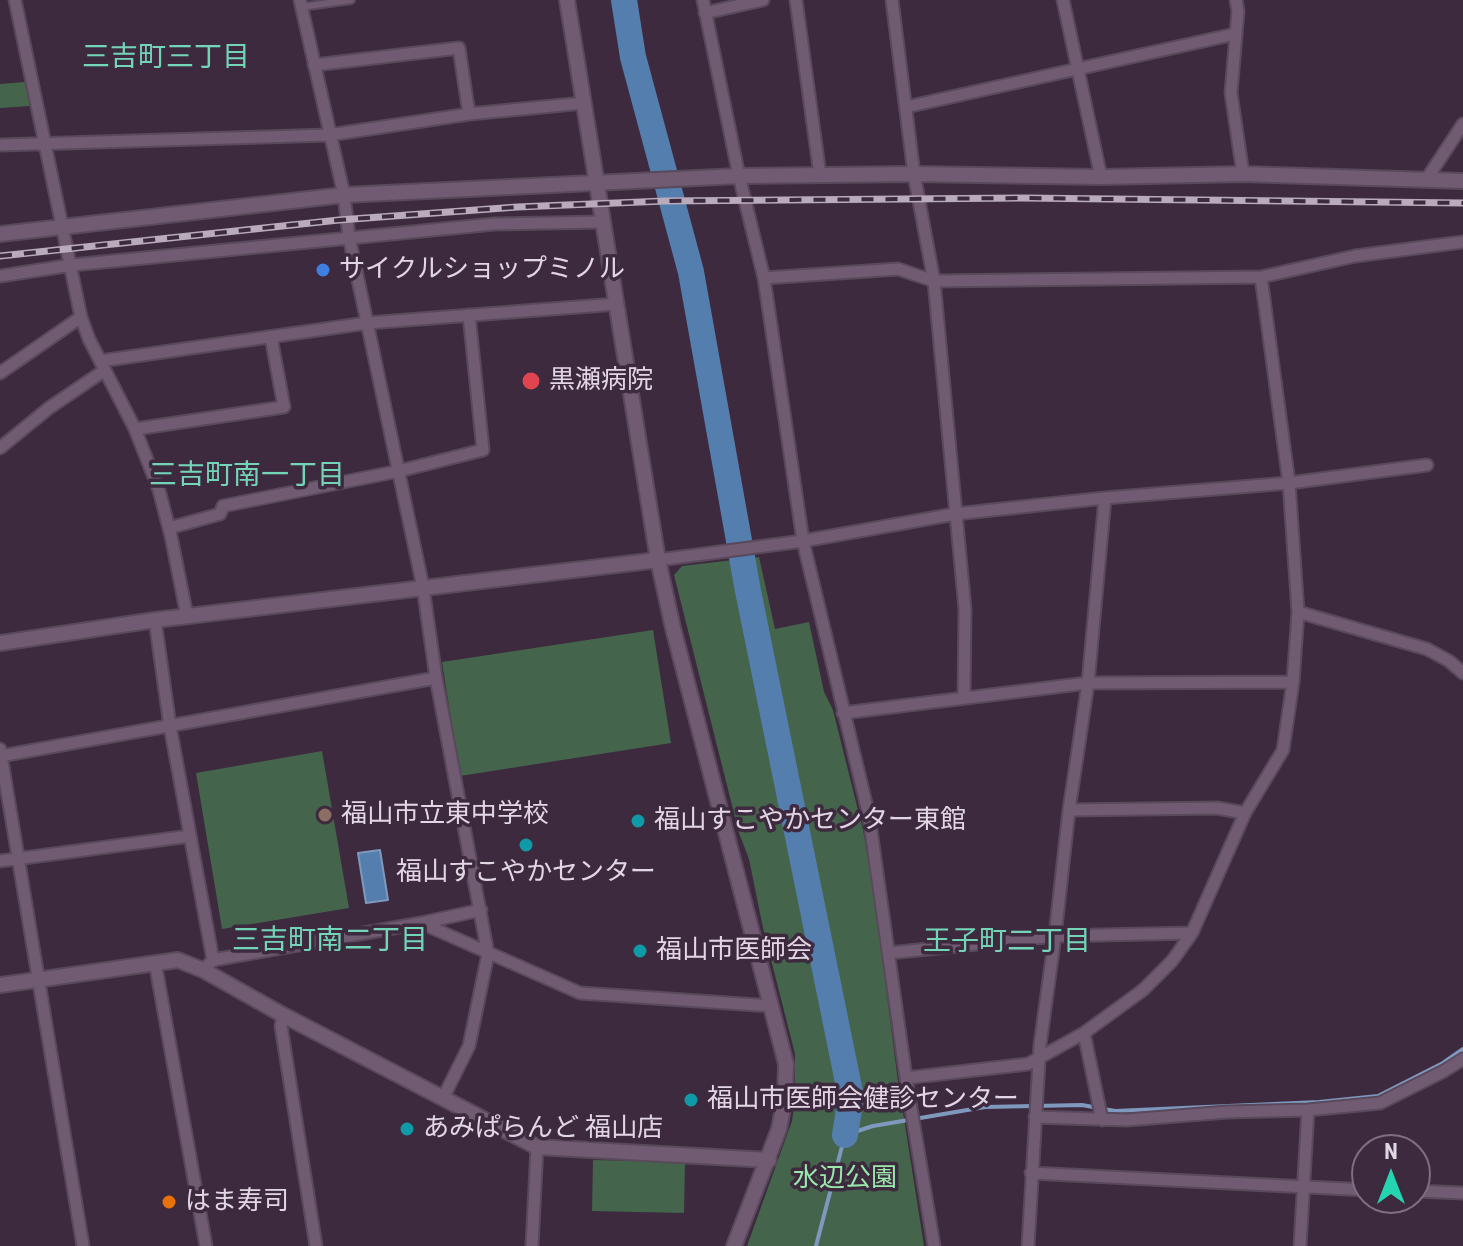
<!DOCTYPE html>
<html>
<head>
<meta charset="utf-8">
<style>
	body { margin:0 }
	#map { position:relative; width:1463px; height:1246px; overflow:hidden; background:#3d2a3f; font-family:"Roboto Condensed",sans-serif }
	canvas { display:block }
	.north { position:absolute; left:1351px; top:1134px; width:80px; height:80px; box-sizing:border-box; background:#3d2a3f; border:2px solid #7f6f81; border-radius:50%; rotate:0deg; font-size:22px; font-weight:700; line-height:32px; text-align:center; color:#e3d6e4 }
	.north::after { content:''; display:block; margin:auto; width:28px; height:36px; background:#24d5af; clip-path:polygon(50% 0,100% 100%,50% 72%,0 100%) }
</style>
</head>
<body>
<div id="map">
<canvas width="1463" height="1246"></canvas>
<div class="north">N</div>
</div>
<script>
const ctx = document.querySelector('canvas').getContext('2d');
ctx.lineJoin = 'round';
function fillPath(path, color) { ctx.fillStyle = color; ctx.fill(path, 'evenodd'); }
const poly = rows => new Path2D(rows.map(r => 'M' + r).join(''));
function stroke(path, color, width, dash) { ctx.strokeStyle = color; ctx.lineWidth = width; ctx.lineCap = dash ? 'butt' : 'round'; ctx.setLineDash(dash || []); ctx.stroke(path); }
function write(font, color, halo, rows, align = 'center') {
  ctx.font = font + ' "Roboto Condensed","Noto Sans JP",sans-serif'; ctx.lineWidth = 7; ctx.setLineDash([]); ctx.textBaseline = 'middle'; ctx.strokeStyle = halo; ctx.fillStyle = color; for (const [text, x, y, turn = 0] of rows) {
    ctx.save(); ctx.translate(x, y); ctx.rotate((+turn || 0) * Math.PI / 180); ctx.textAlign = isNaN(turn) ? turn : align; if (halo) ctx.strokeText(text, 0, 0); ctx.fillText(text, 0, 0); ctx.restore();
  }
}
fillPath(poly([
	[25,82,30,106,0,108,0,84],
	[759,557,775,629,809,622,824,692,833,710,863,830,873,885,897,1074,924,1246,747,1246,792,1121,795,1101,795,1054,763,928,749,859,739,833,674,575,682,566],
	[653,630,671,743,460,776,442,662],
	[322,751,349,908,222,929,196,773],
	[593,1160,685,1162,684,1213,592,1211]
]), '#44644b');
const water = poly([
	[380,850,388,900,366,903,358,853,380,850]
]);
fillPath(water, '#547eae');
stroke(water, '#7f98be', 2);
stroke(poly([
	[816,1246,845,1135,873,1126,985,1107,1082,1105,1115,1111,1319,1102,1378,1096,1443,1063,1463,1049]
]), '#7f98be', 4);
stroke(poly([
	[624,0,633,57,691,272,748,591,851,1097,845,1135]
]), '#547eae', 26);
const service = poly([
	[301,7,351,0]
]);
const minor = poly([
	[15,0,81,317,89,339,135,429,159,490,171,536,187,616],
	[300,0,344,195,349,237,423,587,436,678,488,954,469,1046,443,1098],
	[703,0,739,176,764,278,803,541,869,816,906,1078,934,1246],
	[796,0,820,175],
	[892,0,914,174,934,281,965,609,964,697],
	[1063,0,1101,177],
	[1236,0,1238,11,1231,93,1243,174],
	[705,13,763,0],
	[314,65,459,48,469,114],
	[906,107,1235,34],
	[0,145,329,135,469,114,584,103],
	[1426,180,1463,124],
	[0,276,72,265,494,224,603,222],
	[764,278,898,269,934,281,1261,277,1355,256,1463,242],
	[100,361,367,323,617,304],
	[0,373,81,317],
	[135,429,284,407,271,337],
	[0,448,49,408,105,370],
	[169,528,220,514,223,506,399,471,483,450,469,315],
	[658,560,803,541,955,514,1105,498,1289,483,1427,465],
	[1298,612,1427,649,1449,661,1463,673],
	[155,620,170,726,213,960],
	[843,713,1088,683,1293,682],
	[0,749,83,1246],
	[0,756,436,678],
	[1069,810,1217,808,1245,813],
	[0,861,190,836],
	[421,923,481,910],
	[889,953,1055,936,1192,933],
	[155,962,206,1246],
	[203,970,213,960,421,923,580,993,772,1006],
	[283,1015,281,1026,316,1246],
	[1084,1033,1102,1120],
	[906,1078,1028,1064,1084,1033,1143,990,1172,961,1192,933,1245,813,1283,750,1293,682,1298,612,1289,483,1261,277],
	[1035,1117,1127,1120,1227,1112,1308,1110,1380,1103,1444,1071,1463,1059],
	[1031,1173,1367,1190],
	[1415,1191,1463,1193],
	[532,1246,537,1147],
	[1028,1246,1040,1045,1055,936,1069,810,1088,683,1105,498],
	[1300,1246,1308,1110]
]);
const tertiary = poly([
	[567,0,658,560,673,628,786,1064,785,1098,779,1129,734,1246],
	[0,234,344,195,739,176,914,174,1101,177,1243,174,1463,181],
	[0,643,155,620,658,560],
	[0,985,178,960,203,970,283,1015,537,1147,769,1160]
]);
stroke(service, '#59495b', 10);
stroke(minor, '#59495b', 15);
stroke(tertiary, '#59495b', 18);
stroke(service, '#705b72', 6);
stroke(minor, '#705b72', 11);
stroke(tertiary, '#705b72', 14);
const rail = poly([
	[0,256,339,220,517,207,665,201,1023,198,1463,203]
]);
stroke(rail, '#b9abbb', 7);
stroke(rail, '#3d2a3f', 4, [12]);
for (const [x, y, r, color] of [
	[323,270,8,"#3f7fe0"],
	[531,381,10,"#e0444e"],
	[325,815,8,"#8d6e63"],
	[638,821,8,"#0f9aa8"],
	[526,845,8,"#0f9aa8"],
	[640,951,8,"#0f9aa8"],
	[691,1100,8,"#0f9aa8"],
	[407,1129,8,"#0f9aa8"],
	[169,1202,8,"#e8710a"]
]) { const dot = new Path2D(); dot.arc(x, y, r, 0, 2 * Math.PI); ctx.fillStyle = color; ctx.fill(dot); stroke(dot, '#3d2a3f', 3); }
write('26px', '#e3d6e4', '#3d2a3f', [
	["サイクルショップミノル",339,270],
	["黒瀬病院",549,381],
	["福山市立東中学校",341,815],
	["福山すこやかセンター東館",654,821],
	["福山すこやかセンター",526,873,"center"],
	["福山市医師会",656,951],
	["福山市医師会健診センター",707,1100],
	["あみぱらんど 福山店",423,1129],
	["はま寿司",185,1202]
], 'left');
write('26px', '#99e9aa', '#3d2a3f', [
	["水辺公園",845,1179]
]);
write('28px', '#74d4b8', '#3d2a3f', [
	["三吉町三丁目",166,59],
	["三吉町南一丁目",247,477],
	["三吉町南二丁目",330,942],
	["王子町二丁目",1007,943]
]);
</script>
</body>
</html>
